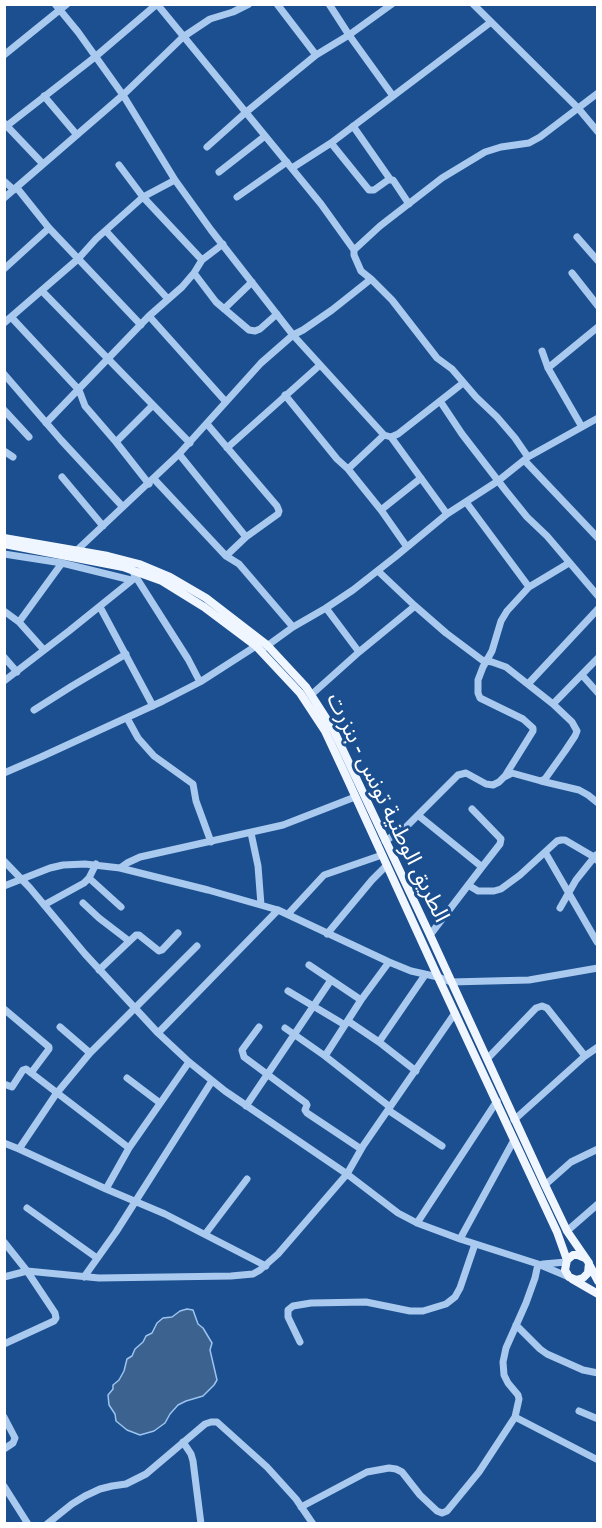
<!DOCTYPE html>
<html>
<head>
<meta charset="utf-8">
<style>
	body { margin:0 }
	#map { position:relative; width:602px; height:1528px; overflow:hidden; background:#1b4f8f; font-family:Signika,sans-serif }
	canvas { display:block }
	.frame { position:absolute; inset:0; border:6px solid #fff; pointer-events:none }
</style>
</head>
<body>
<div id="map">
<canvas width="602" height="1528"></canvas>
<div class="frame"></div>
</div>
<script>
const ctx = document.querySelector('canvas').getContext('2d');
ctx.lineJoin = 'round';
function fillPath(path, color) { ctx.fillStyle = color; ctx.fill(path, 'evenodd'); }
const poly = rows => new Path2D(rows.map(r => 'M' + r).join(''));
function stroke(path, color, width, dash) { ctx.strokeStyle = color; ctx.lineWidth = width; ctx.lineCap = dash ? 'butt' : 'round'; ctx.setLineDash(dash || []); ctx.stroke(path); }
function write(font, color, halo, rows, align = 'center') {
  ctx.font = font + ' Signika,"Noto Sans Arabic",sans-serif'; ctx.lineWidth = 6; ctx.setLineDash([]); ctx.textBaseline = 'middle'; ctx.strokeStyle = halo; ctx.fillStyle = color; for (const [text, x, y, turn = 0] of rows) {
    ctx.save(); ctx.translate(x, y); ctx.rotate((+turn || 0) * Math.PI / 180); ctx.textAlign = isNaN(turn) ? turn : align; if (halo) ctx.strokeText(text, 0, 0); ctx.fillText(text, 0, 0); ctx.restore();
  }
}
const water = poly([
	[187,1309,193,1310,198,1324,203,1328,212,1343,210,1350,217,1380,214,1385,203,1396,186,1401,178,1405,170,1414,165,1423,154,1431,140,1435,127,1430,116,1421,115,1414,109,1405,108,1395,113,1389,113,1385,119,1380,124,1371,127,1359,132,1356,135,1349,143,1342,146,1336,152,1333,157,1323,163,1318,172,1317,180,1311,187,1309]
]);
fillPath(water, '#3c6290');
stroke(water, '#9cc4f0', 1.5);
stroke(poly([
	[55,4,78,32,123,95,175,180,211,230,293,335,384,435,391,437,398,434,463,383],
	[277,4,316,55],
	[329,4,349,35,393,96],
	[473,4,578,108,598,132],
	[4,55,67,4],
	[44,96,77,135],
	[4,123,43,164],
	[353,126,390,179],
	[4,128,95,57,157,4,321,204,354,250,354,255,361,271,371,279,332,310,303,330,293,335,261,363,179,454,75,552],
	[331,143,369,190,374,190,388,180,393,180,409,204],
	[207,147,245,113,316,55,349,35,392,4],
	[119,165,143,197,202,260],
	[292,168,331,143,491,22],
	[219,172,265,136],
	[4,181,14,190],
	[17,188,49,228,141,325],
	[237,197,287,162],
	[4,198,123,95,183,37,210,19,233,12,249,4],
	[106,231,168,299],
	[577,237,598,261],
	[354,250,380,226,442,178,485,152,501,147,529,143,540,137,598,93],
	[4,269,49,228],
	[194,273,216,302,249,330,255,331,260,329,277,314],
	[572,273,598,306],
	[371,279,392,300,437,358,452,369,476,397,497,417,515,438,528,457],
	[42,291,190,443],
	[224,309,252,282],
	[149,316,226,402],
	[12,318,79,390,85,406,116,442,149,484],
	[4,323,78,259,96,239,143,197,175,180],
	[542,351,548,368,582,427],
	[548,368,598,327],
	[4,374,61,440,123,507],
	[285,395,337,459,348,469,384,435],
	[440,401,462,434,506,491,527,517,547,536,598,596],
	[4,410,29,437],
	[46,423,149,316,182,287,194,273,202,260,223,244],
	[207,424,277,506,279,511,278,514,246,537,226,556],
	[391,437,447,514],
	[116,442,153,405],
	[227,448,320,365],
	[4,451,13,457],
	[179,454,246,537],
	[525,461,598,538],
	[348,469,381,510,407,547],
	[62,477,103,526],
	[154,479,226,556,239,564,293,627],
	[466,502,529,587],
	[381,510,421,478],
	[4,554,62,563,131,580],
	[378,571,415,606,446,633,482,660,492,662,506,667,553,704,572,722,577,731,575,736,565,751,545,779,541,781,512,773,504,777,499,782,493,785,486,784,466,773,458,775,405,828,385,841],
	[134,574,188,659,200,682],
	[100,607,153,706],
	[326,608,359,652],
	[4,611,19,622,44,650],
	[19,622,62,563],
	[264,648,293,627,326,608,353,590,395,557,447,514,498,481,528,457,598,418],
	[4,657,17,672],
	[582,675,598,693],
	[4,681,69,631,136,577],
	[528,684,598,609],
	[311,695,359,652,415,606],
	[553,704,598,658],
	[34,710,72,686,126,654],
	[127,718,138,738,154,756,193,784,196,801,211,842],
	[4,773,41,757,163,701,200,682,256,646],
	[505,776,533,731,533,728,523,719,480,698,478,693,478,680,483,667,492,651,501,621,507,611,529,587,569,563],
	[541,781,579,790,588,795,598,803],
	[472,809,501,839,500,844,482,867],
	[419,816,482,867,430,935],
	[251,833,258,866,261,905],
	[545,852,597,942],
	[4,861,30,888,85,954,158,1033,189,1062,225,1091,347,1174,398,1213,417,1223,460,1239,538,1264,569,1277],
	[120,868,127,863,140,857,283,825,355,797],
	[89,878,121,907],
	[468,885,478,891,494,891,501,889,520,875,557,841,561,840,565,840,594,857,598,861],
	[4,886,50,868,63,865,85,864,120,868,208,890,278,910,389,962,411,971,438,977,451,982,529,980,598,968],
	[83,903,99,918,129,941],
	[44,905,84,883,89,878,96,864],
	[560,908,576,880,596,855],
	[288,914,324,875,382,855],
	[327,934,372,880,387,865],
	[309,965,361,1000],
	[99,970,136,935,139,935,159,951,162,950,178,933],
	[288,991,345,1025],
	[4,1009,49,1047,49,1049,31,1073],
	[348,1021,379,1042,416,1071],
	[60,1027,90,1053],
	[259,1027,242,1050,244,1057,306,1103,307,1105,305,1110,307,1113,361,1149],
	[285,1028,325,1056,390,1107],
	[158,1033,278,910],
	[379,1042,425,975],
	[325,1056,361,1000,389,962],
	[487,1059,536,1008,542,1006,547,1008,585,1056],
	[127,1078,160,1103],
	[4,1084,12,1087,23,1070,26,1069,129,1148],
	[246,1106,331,980],
	[388,1110,442,1146],
	[514,1120,585,1056,598,1047],
	[4,1143,19,1149,106,1189,165,1214,266,1266],
	[19,1149,56,1094,90,1053,197,946],
	[545,1185,571,1162,598,1149],
	[106,1189,129,1148,189,1062],
	[27,1208,97,1258],
	[417,1223,497,1101],
	[567,1231,598,1204],
	[206,1233,247,1179],
	[460,1239,514,1140],
	[4,1242,27,1271,55,1313,56,1318,54,1321,4,1344],
	[543,1264,566,1262],
	[4,1277,27,1271,99,1278,231,1276,253,1274,260,1270,278,1254,347,1174,363,1146,455,1013],
	[84,1277,116,1232,212,1081],
	[516,1325,540,1349,547,1354,583,1370,598,1373],
	[300,1342,288,1317,288,1310,293,1306,311,1303,366,1302,410,1311,423,1311,446,1304,455,1297,460,1288,475,1244],
	[579,1411,598,1419],
	[4,1417,15,1438,13,1443,4,1449],
	[515,1417,598,1460],
	[183,1442,191,1454,193,1461,201,1524],
	[4,1486,28,1524],
	[301,1507,367,1472,389,1468,396,1469,402,1472,420,1495,437,1511,442,1513,447,1511,479,1472,515,1417,519,1399,518,1395,508,1383,504,1375,503,1362,506,1348,526,1303,535,1278,538,1264],
	[47,1524,72,1504,85,1496,100,1489,112,1486,126,1484,146,1474,205,1424,211,1422,217,1422,267,1467,296,1499,313,1524]
]), '#a9c9ee', 7);
stroke(poly([
	[4,538,108,556,139,564,170,577,206,598,267,645,306,687,333,729,430,935,545,1185,567,1231,589,1263,588,1273,583,1278,576,1280,569,1277,565,1270,567,1260,573,1255,578,1255,585,1258],
	[4,544,123,567,162,581,204,607,256,646,300,693,325,731,346,776,438,977,557,1232,567,1260],
	[590,1266,598,1281],
	[572,1279,598,1294]
]), '#f0f6ff', 8);
write('22px', '#fff', '#1b4f8f', [
	["الطريق الوطنية تونس - بنزرت",387,808,64]
]);
</script>
</body>
</html>
